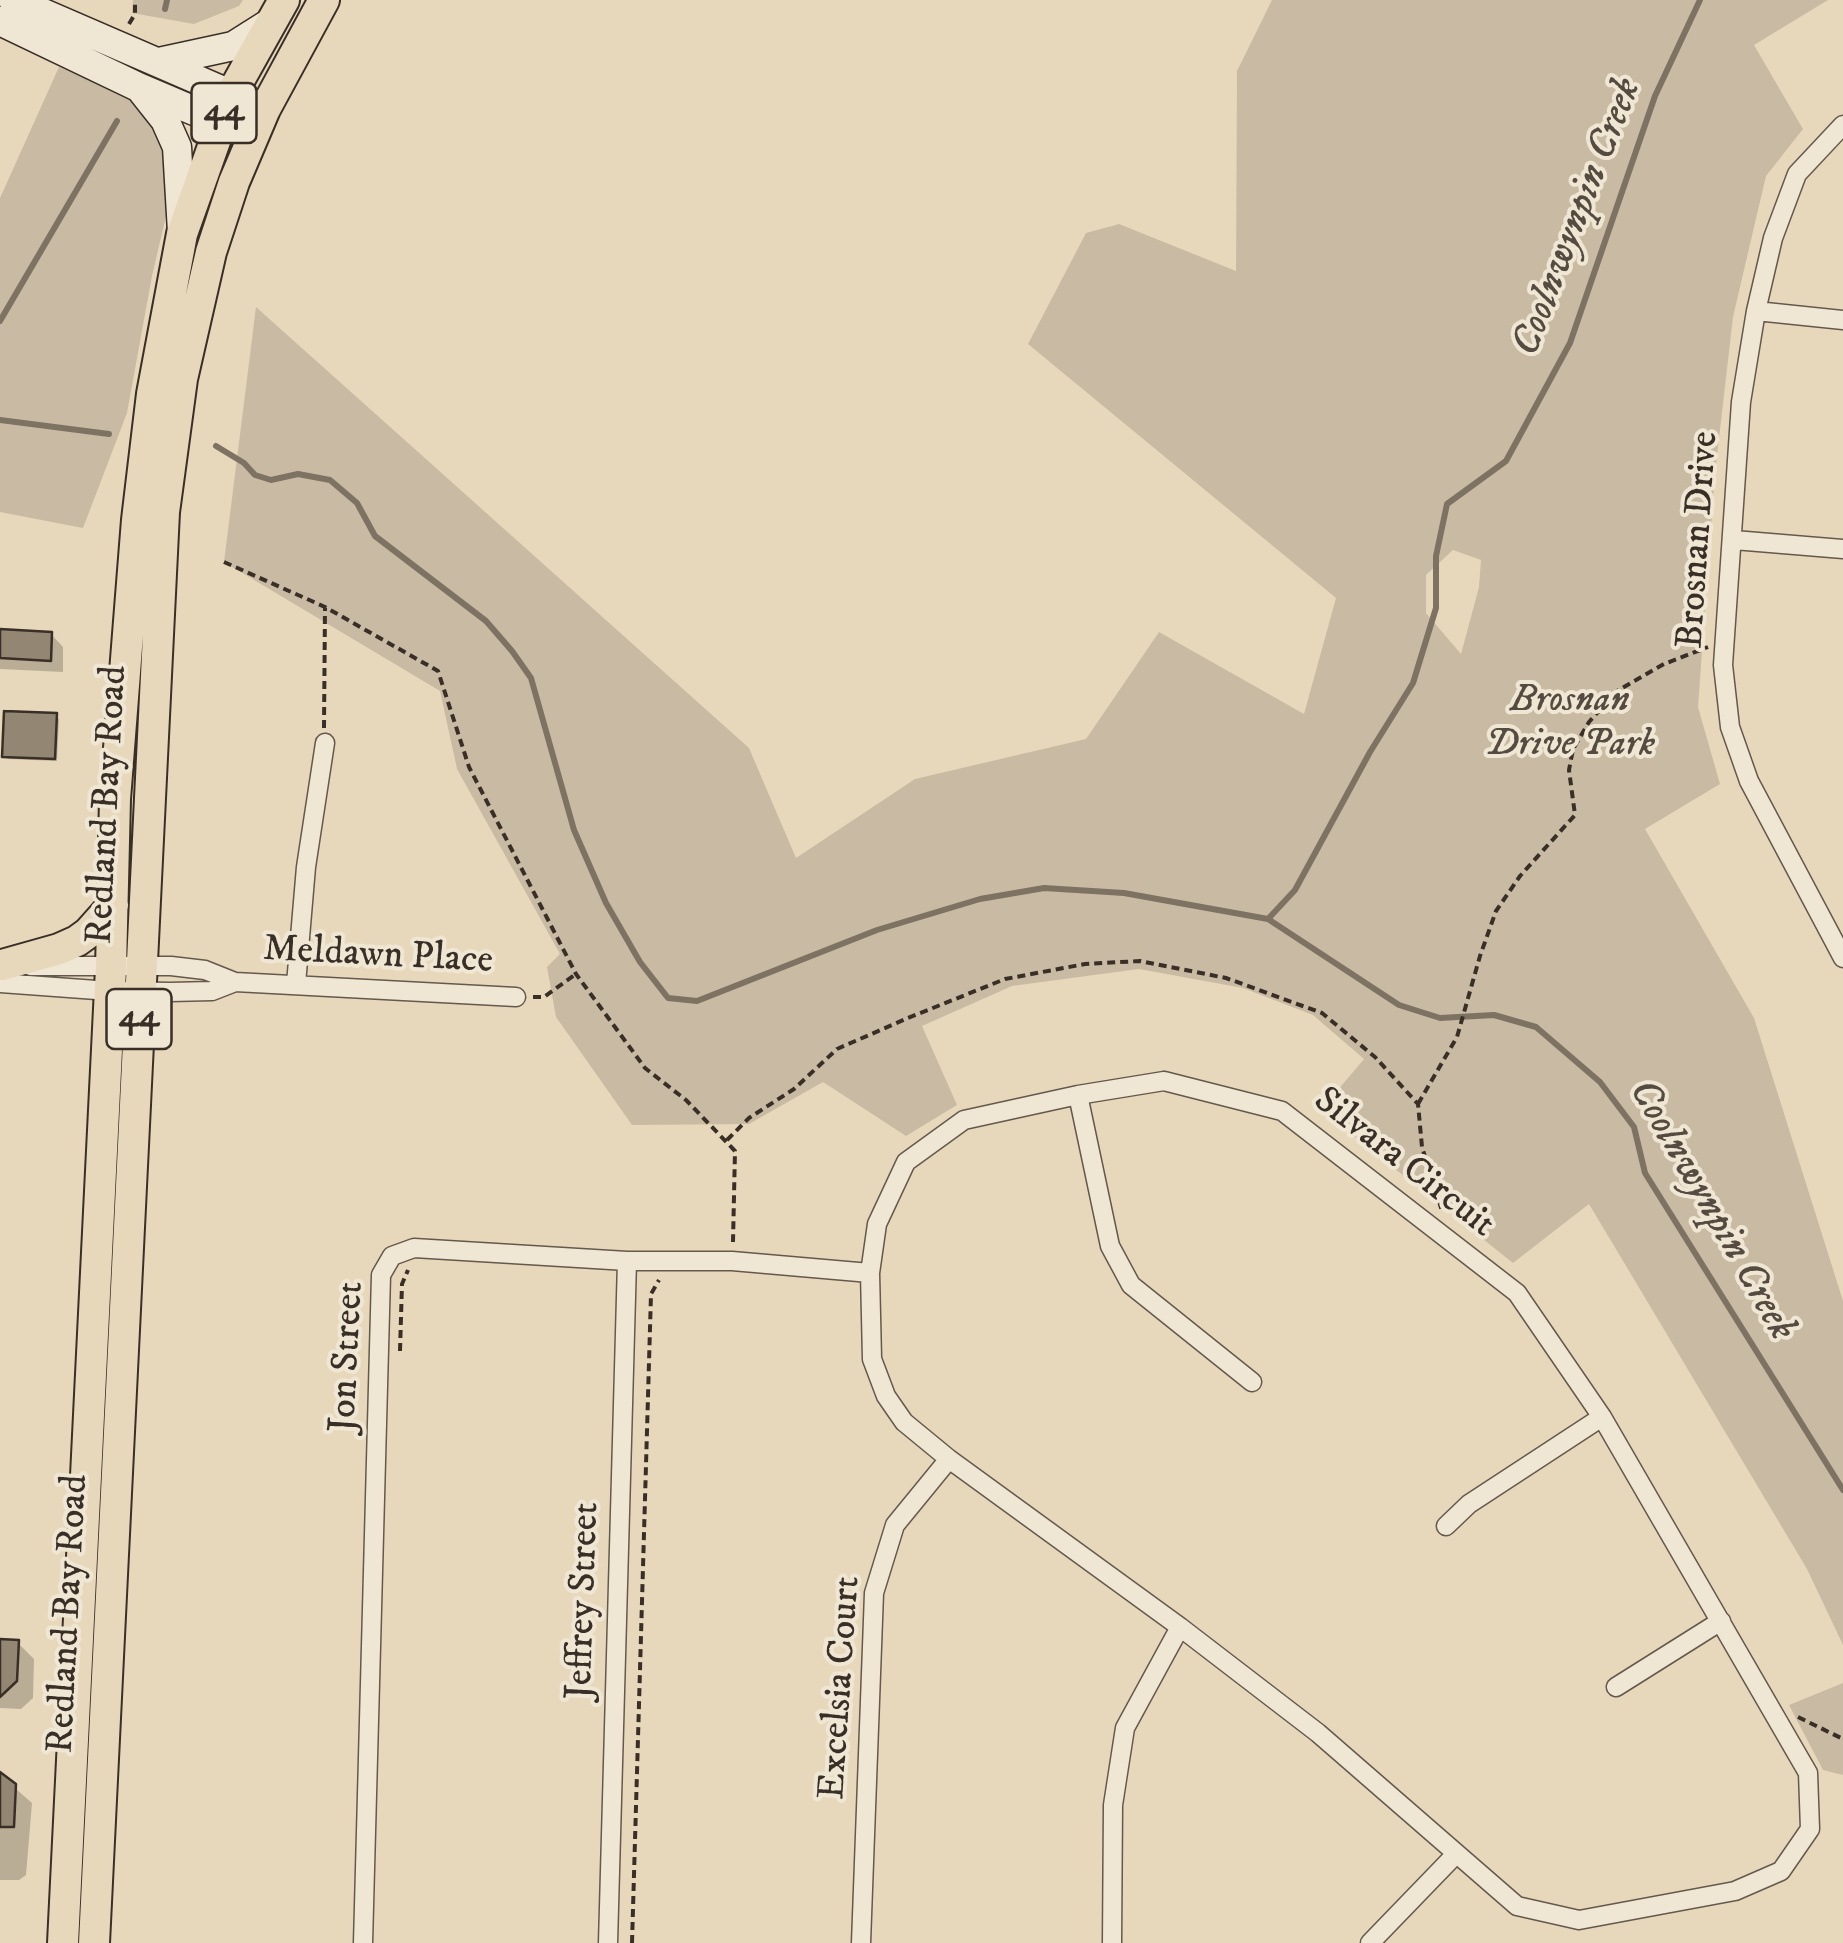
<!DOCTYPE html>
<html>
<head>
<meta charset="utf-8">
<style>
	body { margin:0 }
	canvas { display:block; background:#e7d8bc }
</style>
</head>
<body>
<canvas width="1843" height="1943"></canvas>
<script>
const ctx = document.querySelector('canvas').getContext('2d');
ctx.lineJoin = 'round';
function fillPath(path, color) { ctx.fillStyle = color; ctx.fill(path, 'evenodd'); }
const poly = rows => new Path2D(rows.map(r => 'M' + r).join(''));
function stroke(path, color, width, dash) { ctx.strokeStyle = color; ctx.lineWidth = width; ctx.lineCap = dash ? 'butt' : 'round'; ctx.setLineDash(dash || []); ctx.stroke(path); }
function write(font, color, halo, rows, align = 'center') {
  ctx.font = font + ' "IM FELL DW Pica",serif'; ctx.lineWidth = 8; ctx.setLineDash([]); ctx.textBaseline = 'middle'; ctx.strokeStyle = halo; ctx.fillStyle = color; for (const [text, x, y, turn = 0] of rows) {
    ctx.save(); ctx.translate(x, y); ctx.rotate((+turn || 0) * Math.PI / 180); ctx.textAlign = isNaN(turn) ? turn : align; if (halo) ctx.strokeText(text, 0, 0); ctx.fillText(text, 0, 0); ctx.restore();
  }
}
fillPath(poly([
	[133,0,243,0,239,6,194,24,132,13],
	[1272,0,1828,0,1754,45,1803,129,1766,176,1733,317,1715,473,1698,707,1720,784,1645,829,1754,1018,1843,1301,1843,1645,1807,1569,1589,1204,1513,1263,1321,1110,1364,1059,1313,1015,1243,988,1139,969,1012,986,922,1026,957,1105,906,1136,823,1082,749,1124,632,1125,556,1017,547,967,560,954,457,769,440,691,224,562,256,307,749,748,796,858,915,779,1086,739,1159,632,1304,714,1336,598,1028,344,1086,233,1119,224,1236,271,1237,71],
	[1453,550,1481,560,1479,587,1461,654,1426,613,1426,575],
	[59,67,138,102,167,142,173,186,152,276,127,413,83,528,0,512,0,198],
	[1843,1683,1843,1775,1823,1770,1789,1705]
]), '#c9bba3');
fillPath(poly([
	[0,632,51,634,63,647,63,672,0,669],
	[55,716,59,719,57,761,8,759,5,756],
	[0,1642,18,1643,34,1659,33,1698,21,1709,0,1708],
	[0,1775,32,1803,26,1875,19,1880,0,1880]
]), '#0003');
stroke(poly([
	[165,9,167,0],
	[0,321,117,121],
	[0,420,109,434],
	[216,446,244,463,255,475,271,480,298,474,330,480,357,503,375,536,486,621,512,651,531,678,574,830,606,903,640,962,668,998,697,1001,877,930,980,899,1044,888,1124,893,1268,919,1399,1005,1440,1018,1494,1015,1536,1027,1600,1082,1634,1127,1645,1173,1843,1490],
	[1268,919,1295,890,1370,752,1413,683,1436,608,1436,556,1447,504,1506,461,1570,343,1655,96,1700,0]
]), '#7e7262', 6);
const building = poly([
	[0,629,52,632,51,661,0,658,0,629],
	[4,711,57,713,55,759,2,757,4,711],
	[0,1639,19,1640,17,1681,0,1697,0,1639],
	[0,1772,16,1784,14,1827,0,1827,0,1772]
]);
fillPath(building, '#938774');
stroke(building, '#392f27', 2.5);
const street = poly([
	[1843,125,1797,174,1773,238,1756,311,1741,402,1723,665,1730,727,1749,781,1843,958],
	[1756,311,1843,320],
	[1734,540,1843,549],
	[30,966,171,966,205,970,235,982,516,997],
	[0,983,110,991,170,992,212,991,235,982],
	[296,984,306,867,325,743],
	[1164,1081,1282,1111,1517,1293,1602,1417,1808,1773,1810,1829,1781,1871,1735,1891,1579,1920,1517,1906,1318,1733,1180,1627,949,1459,904,1422,886,1396,872,1359,870,1273,877,1224,906,1162,964,1120,1078,1095,1164,1081],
	[1078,1095,1110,1246,1131,1285,1252,1382],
	[1446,1526,1469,1504,1602,1417],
	[1616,1687,1721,1621],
	[363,1943,381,1275,392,1256,414,1248,627,1261,732,1261,870,1273],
	[608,1943,627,1261],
	[861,1943,874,1593,895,1525,949,1459],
	[1112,1943,1113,1805,1125,1728,1180,1627],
	[1370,1943,1456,1854]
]);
const secondary = poly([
	[13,0,265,109],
	[0,21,138,87,253,136],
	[159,62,233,46,271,22],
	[142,91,165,120,177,147,182,232]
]);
const primary = poly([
	[2,965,59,949,77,941,88,933,113,905],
	[63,1943,111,968,115,799,137,520,152,394,182,234,232,93,284,0],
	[94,1943,164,512,182,379,211,252,234,182,265,109,324,0]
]);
stroke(street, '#64594c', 21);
stroke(secondary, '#392f27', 31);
stroke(primary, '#392f27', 34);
stroke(poly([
	[129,24,135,14,135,0],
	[224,562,325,607,438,671,469,767,576,974,645,1068,686,1100,735,1151,733,1242],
	[324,728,325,608],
	[533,997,544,997,576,974],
	[1418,1104,1457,1037,1480,956,1496,911,1520,876,1575,815,1569,770,1573,749,1589,722,1617,691,1664,664,1708,647],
	[727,1140,749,1118,794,1089,837,1049,908,1018,1005,979,1085,964,1140,961,1226,978,1322,1013,1375,1057,1418,1104,1422,1147,1442,1211],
	[400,1351,402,1284,408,1270],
	[1798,1717,1843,1739],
	[632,1943,651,1294,659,1280]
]), '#392f27', 4, [8, 5]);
stroke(street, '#efe6d3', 18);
stroke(secondary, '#efe6d3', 28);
stroke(primary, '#e7d8bc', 30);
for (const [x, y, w] of [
	[224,113,65],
	[139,1019,65]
]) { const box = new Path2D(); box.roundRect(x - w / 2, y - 30, w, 60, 8); ctx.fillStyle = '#efe6d3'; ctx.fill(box); stroke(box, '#392f27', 2.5); }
write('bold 35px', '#392f27', null, [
	["44",224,113],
	["44",139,1019]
]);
write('38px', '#392f27', '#efe6d3', [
	["Brosnan Drive",1700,540,-86],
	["Redland Bay Road",109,805,-87],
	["Meldawn Place",378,957,3],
	["Silvara Circuit",1403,1164,38],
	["Jon Street",349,1357,-87],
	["Jeffrey Street",585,1601,-88],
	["Redland Bay Road",70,1614,-87],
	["Excelsia Court",842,1688,-86]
]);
write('italic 38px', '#564b40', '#efe6d3', [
	["Brosnan",1570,702],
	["Drive Park",1570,746]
]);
write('italic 40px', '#564b40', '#efe6d3', [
	["Coolnwynpin Creek",1579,218,-69],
	["Coolnwynpin Creek",1710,1211,60]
]);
</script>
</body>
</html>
